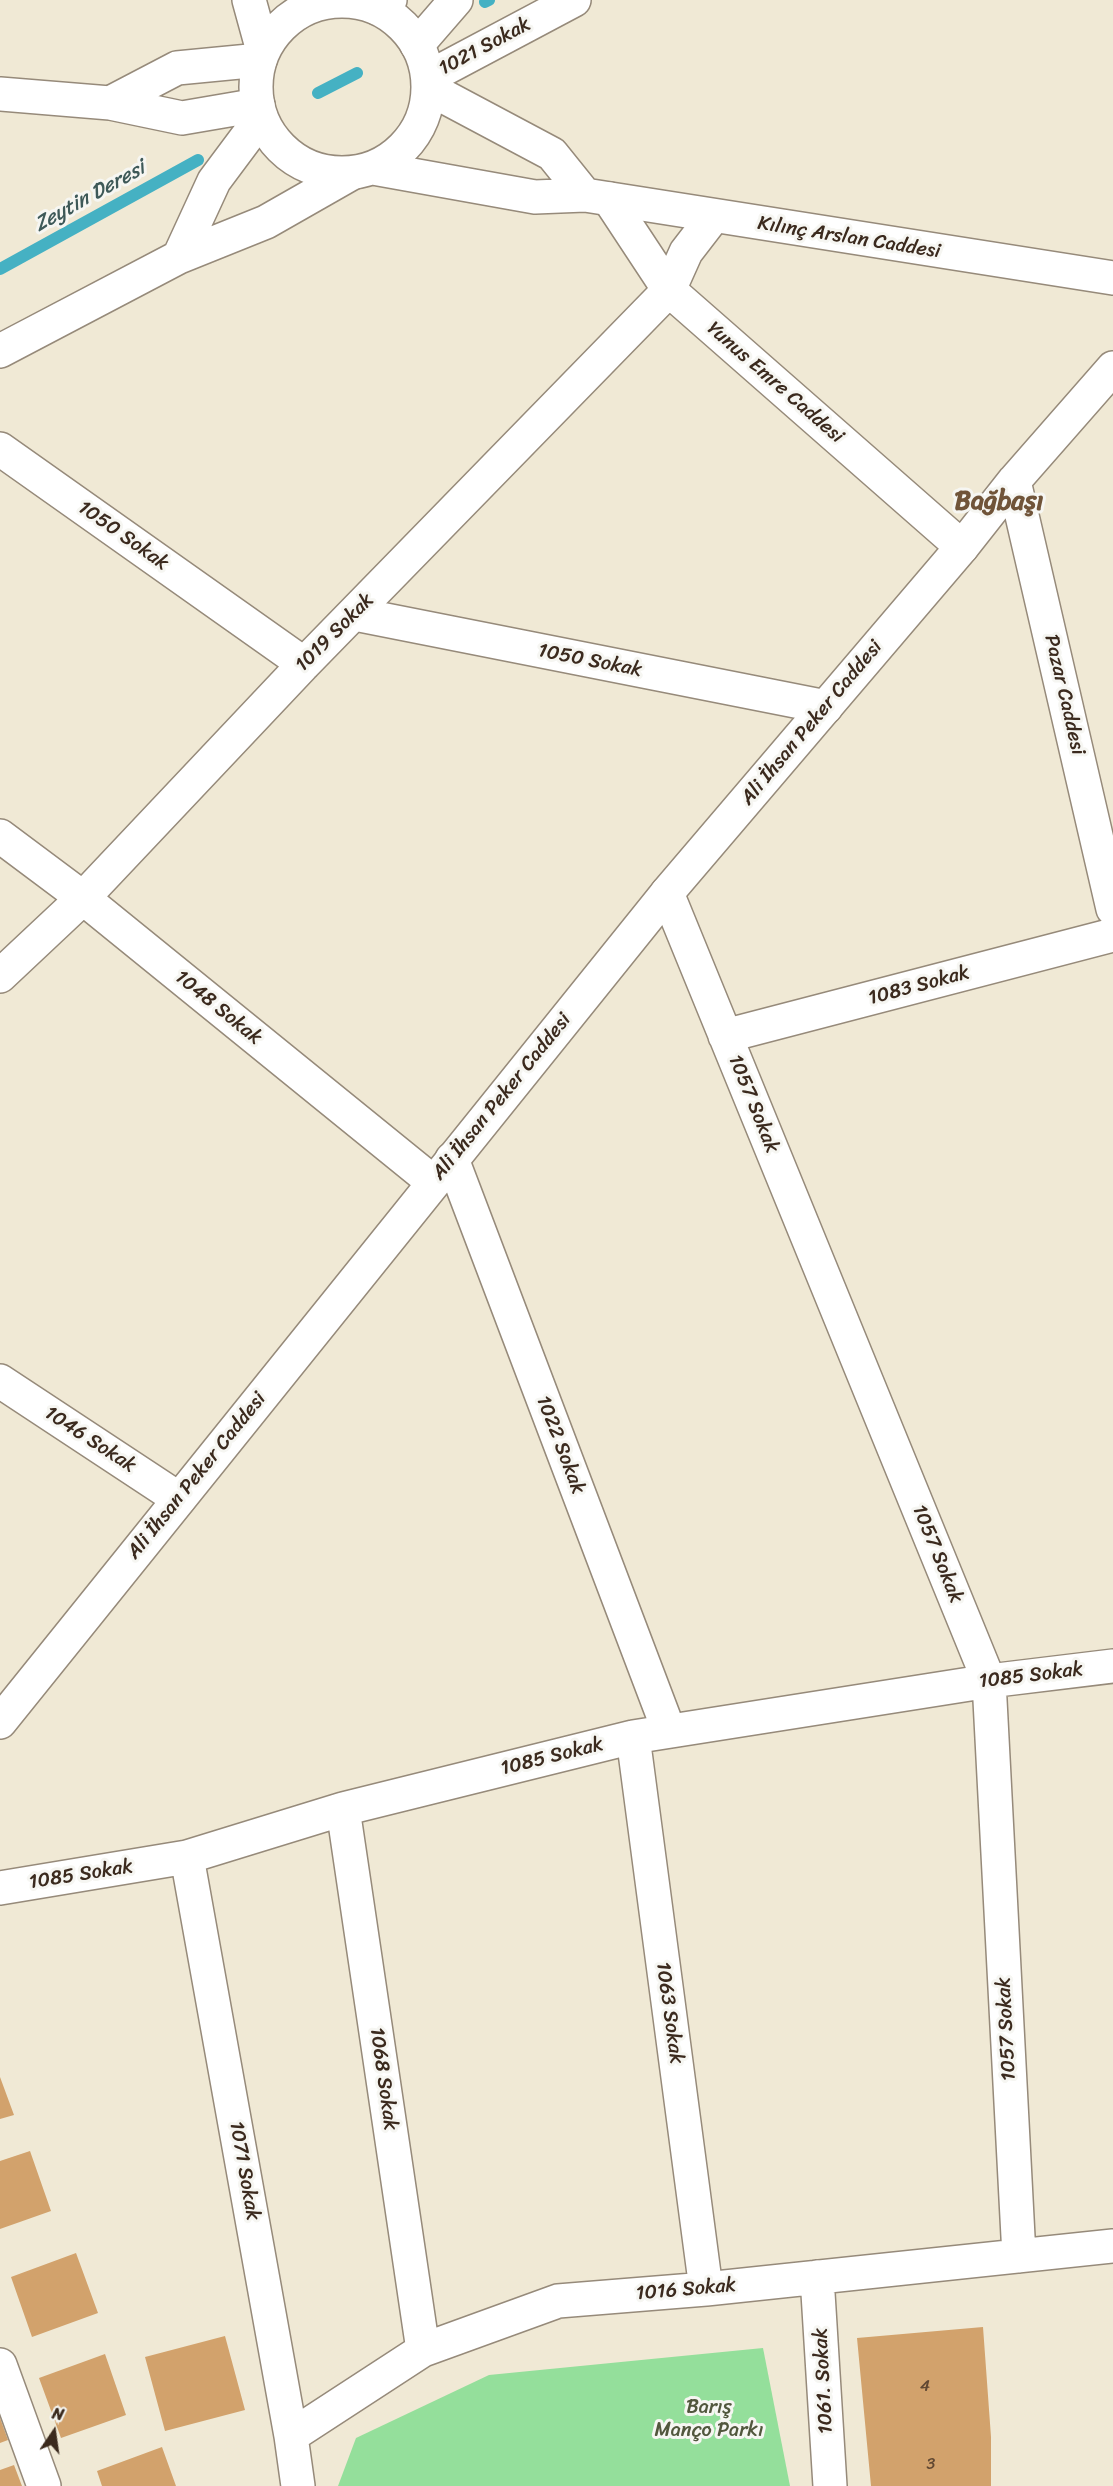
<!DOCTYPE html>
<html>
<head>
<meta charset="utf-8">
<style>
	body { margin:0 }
	#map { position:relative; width:1113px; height:2486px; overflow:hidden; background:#f0e9d5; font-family:Sriracha,sans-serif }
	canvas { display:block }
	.north { position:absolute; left:24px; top:2402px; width:60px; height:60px; -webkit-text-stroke:4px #f6f6f2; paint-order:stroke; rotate:13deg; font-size:16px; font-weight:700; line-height:24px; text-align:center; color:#3b2a1e }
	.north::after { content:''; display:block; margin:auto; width:21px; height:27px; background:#3b2a1e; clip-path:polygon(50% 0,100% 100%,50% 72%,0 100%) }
</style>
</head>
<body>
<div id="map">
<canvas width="1113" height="2486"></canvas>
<div class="north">N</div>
</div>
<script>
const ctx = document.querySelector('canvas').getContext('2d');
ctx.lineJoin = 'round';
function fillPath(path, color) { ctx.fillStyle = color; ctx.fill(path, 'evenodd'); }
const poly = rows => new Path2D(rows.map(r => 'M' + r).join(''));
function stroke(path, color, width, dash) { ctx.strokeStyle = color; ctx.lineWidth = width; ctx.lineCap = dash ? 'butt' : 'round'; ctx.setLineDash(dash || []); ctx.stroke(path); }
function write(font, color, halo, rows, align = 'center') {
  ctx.font = font + ' Sriracha,sans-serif'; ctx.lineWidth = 6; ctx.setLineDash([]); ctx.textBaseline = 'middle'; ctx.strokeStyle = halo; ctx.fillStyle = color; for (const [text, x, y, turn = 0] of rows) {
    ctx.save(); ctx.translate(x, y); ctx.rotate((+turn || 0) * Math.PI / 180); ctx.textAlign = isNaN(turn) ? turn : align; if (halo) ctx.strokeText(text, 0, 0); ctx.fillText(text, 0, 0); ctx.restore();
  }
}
fillPath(poly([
	[763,2348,790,2486,338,2486,356,2438,489,2375]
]), '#94df9b');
stroke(poly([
	[485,2,489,0],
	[318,93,357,73],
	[0,269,198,160]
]), '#45b1c3', 12);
fillPath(poly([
	[0,2077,14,2115,0,2119],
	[30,2151,51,2211,0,2229,0,2161],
	[76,2253,98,2313,32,2337,11,2277],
	[983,2327,991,2437,991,2486,871,2486,857,2338],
	[225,2336,245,2410,165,2431,145,2357],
	[105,2354,126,2415,61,2438,39,2378],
	[0,2418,8,2440,0,2443],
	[162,2447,176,2486,102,2486,97,2471],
	[14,2465,22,2486,0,2486,0,2470]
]), '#d2a26c');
const minor = poly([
	[377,8,390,0],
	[417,45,456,0],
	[429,77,574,0],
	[0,94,110,103,182,118,258,105],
	[110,103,177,68,260,60],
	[609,199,669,290,962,547],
	[179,257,214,181,261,118],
	[0,351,179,257,266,222,352,173],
	[0,449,304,664],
	[355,614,826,707],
	[0,836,83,898,433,1182],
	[667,893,989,1681,1019,2256],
	[0,976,83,898,304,664,669,290,686,252,713,217],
	[725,1036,1113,935],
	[452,1159,669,1731],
	[0,1381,179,1499],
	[633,1737,706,2289],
	[343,1809,423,2350],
	[187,1857,291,2436,298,2486],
	[0,1888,187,1857,343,1809,633,1737,989,1681,1113,1666],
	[817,2277,830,2486],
	[0,2365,44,2486],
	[291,2436,423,2350,558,2301,706,2289,1113,2246]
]);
const tertiary = poly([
	[249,0,263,51],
	'256 87a86 86 0 1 1 172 0a86 86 0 1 1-172 0Z',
	[428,88,552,154,585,195],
	[373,168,535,197,585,195,1113,278],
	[1014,481,1113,909],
	[0,1722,667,893,962,547,1014,481,1113,368]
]);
stroke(minor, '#968a7a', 36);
stroke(tertiary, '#968a7a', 36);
stroke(minor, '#fff', 33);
stroke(tertiary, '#fff', 33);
write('16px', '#614832', null, [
	["4",925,2387],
	["3",931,2465]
]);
write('20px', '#3b2a1e', '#f6f6f2', [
	["1021 Sokak",485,47,-28],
	["Kılınç Arslan Caddesi",849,238,9],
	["Yunus Emre Caddesi",775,383,41],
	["1050 Sokak",123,536,35],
	["1019 Sokak",335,633,-45],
	["1050 Sokak",590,661,11],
	["Pazar Caddesi",1064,695,77],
	["Ali İhsan Peker Caddesi",812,723,-50],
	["1083 Sokak",919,986,-15],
	["1048 Sokak",218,1008,39],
	["Ali İhsan Peker Caddesi",502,1097,-51],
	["1057 Sokak",753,1104,68],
	["1046 Sokak",90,1440,33],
	["1022 Sokak",560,1445,69],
	["Ali İhsan Peker Caddesi",197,1476,-51],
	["1057 Sokak",937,1554,68],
	["1085 Sokak",1031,1676,-7],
	["1085 Sokak",552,1757,-14],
	["1085 Sokak",81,1875,-9],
	["1063 Sokak",669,2013,82],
	["1057 Sokak",1007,2029,-93],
	["1068 Sokak",383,2079,82],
	["1071 Sokak",244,2171,80],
	["1016 Sokak",686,2290,-5],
	["1061. Sokak",824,2381,-93]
]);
write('20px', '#51573d', '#f6f6f2', [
	["Barış",709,2408],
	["Manço Parkı",709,2431]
]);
write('italic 21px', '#3e5958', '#f6f6f2', [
	["Zeytin Deresi",90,197,-29]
]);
write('bold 26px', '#705439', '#f6f6f2', [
	["Bağbaşı",999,502]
]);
</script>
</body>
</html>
